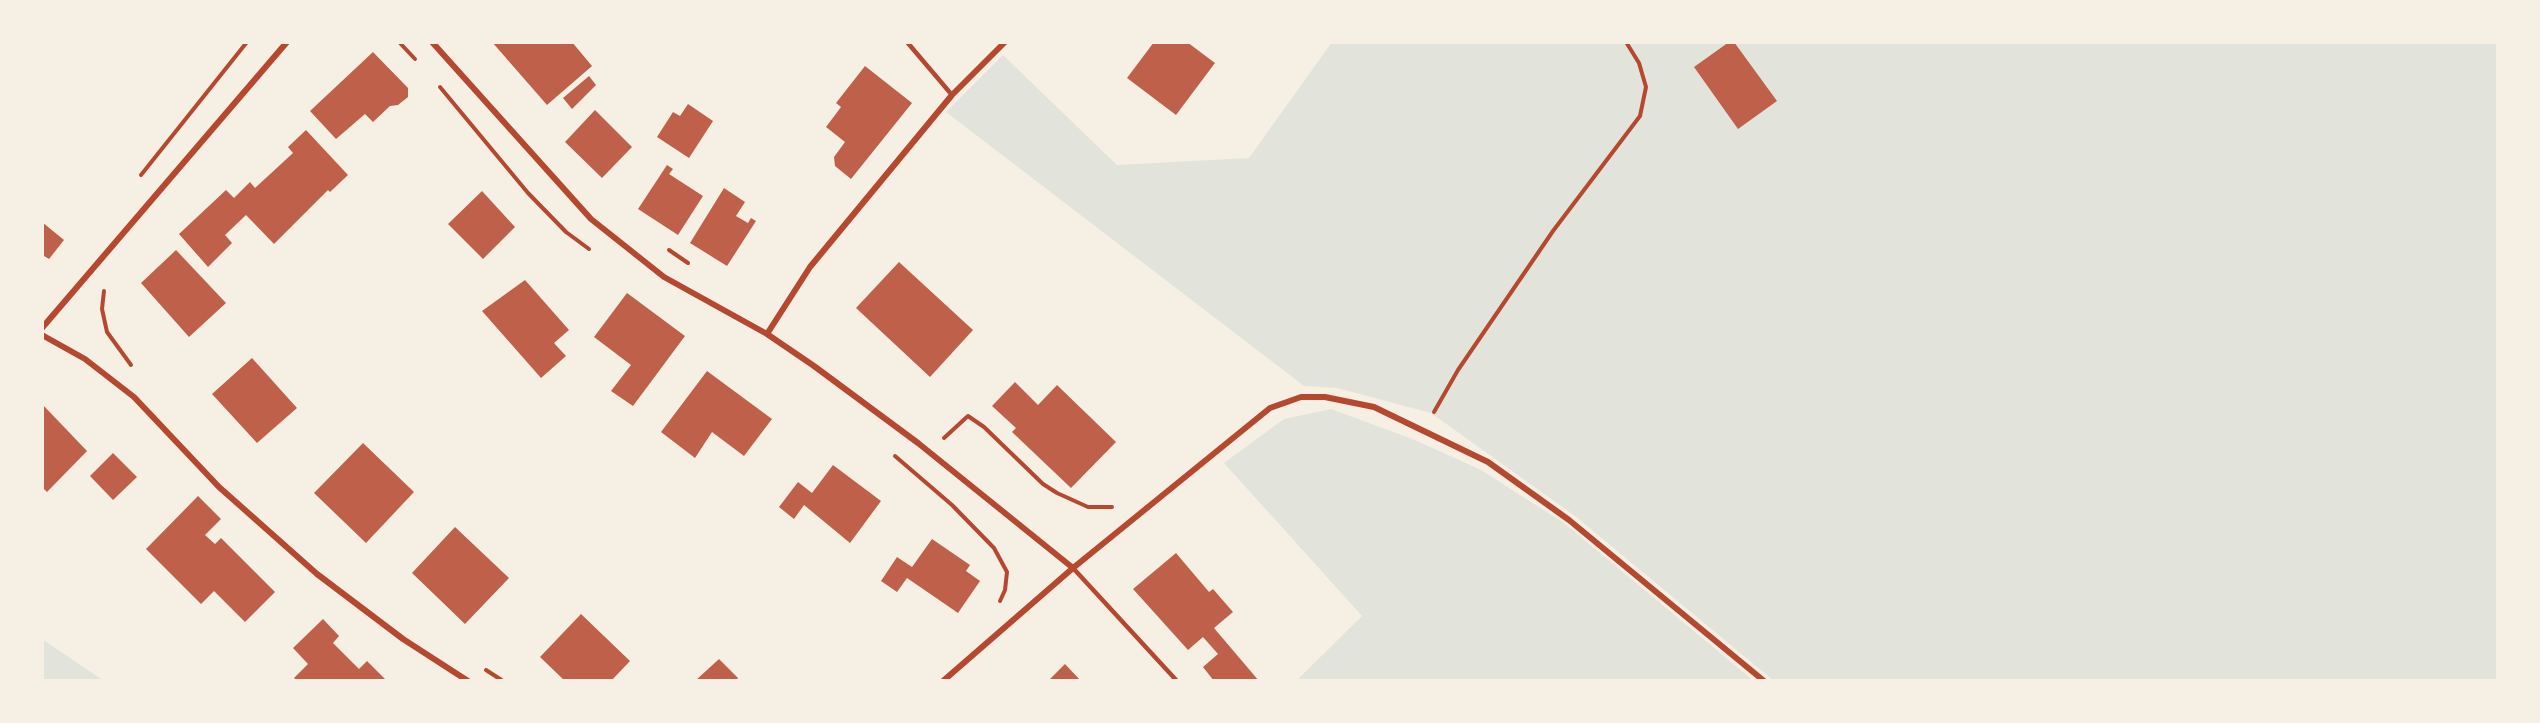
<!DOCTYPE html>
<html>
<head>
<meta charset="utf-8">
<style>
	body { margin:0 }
	#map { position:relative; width:2540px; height:723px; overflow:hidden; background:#f6efe4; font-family:"IBM Plex Sans",sans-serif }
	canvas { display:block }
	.frame { position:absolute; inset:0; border:44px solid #f6efe4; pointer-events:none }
</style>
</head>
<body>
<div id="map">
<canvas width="2540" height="723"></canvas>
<div class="frame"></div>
</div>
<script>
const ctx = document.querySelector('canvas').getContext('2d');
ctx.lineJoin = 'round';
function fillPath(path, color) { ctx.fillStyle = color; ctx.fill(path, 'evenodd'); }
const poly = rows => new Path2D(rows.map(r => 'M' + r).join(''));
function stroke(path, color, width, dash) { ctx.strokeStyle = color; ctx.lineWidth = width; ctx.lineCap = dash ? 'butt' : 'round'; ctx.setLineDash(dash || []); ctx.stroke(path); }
fillPath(poly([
	[1332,42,2498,42,2498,681,1774,681,1575,516,1431,413,1337,388,1304,386,946,112,1003,55,1117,165,1249,158],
	[1331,409,1415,440,1481,470,1564,523,1754,681,1296,681,1362,616,1224,463,1284,419],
	[42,639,104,681,42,681]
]), '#e2e4dc');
fillPath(poly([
	[492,42,572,42,592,66,547,105],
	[1154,42,1187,42,1215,63,1176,115,1127,78],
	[1729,42,1734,42,1777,101,1738,129,1694,67],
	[373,52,408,88,408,97,398,105,390,106,373,122,365,114,336,139,310,111],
	[865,66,912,103,851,179,835,166,834,157,845,142,826,127,841,107,836,103],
	[589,76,596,85,572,109,563,98],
	[688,104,713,121,689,158,657,137,673,112,680,116],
	[595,110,632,147,602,178,565,142],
	[306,130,348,175,330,192,328,190,274,244,246,215,225,235,232,243,208,267,179,234,226,190,234,198,250,182,255,188,293,153,288,147],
	[667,165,673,169,669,174,703,196,678,235,638,209],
	[724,188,745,202,736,216,748,223,751,218,756,221,727,266,690,243],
	[482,191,515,227,483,259,448,224],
	[42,222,64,240,49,259,44,256,42,259],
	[176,250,226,303,189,337,141,283],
	[899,262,973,330,930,377,856,308],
	[525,280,569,330,554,343,566,356,541,378,482,311],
	[627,293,685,336,633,406,611,391,631,365,594,337],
	[252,358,297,408,257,443,212,394],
	[707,371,772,419,744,456,712,432,695,458,661,432],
	[1015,382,1038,405,1057,385,1116,442,1071,488,1012,432,1016,428,992,406],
	[42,404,87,451,47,492,42,487],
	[363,443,414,492,366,543,314,493],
	[113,453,137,477,113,500,90,476],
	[833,465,881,501,850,543,804,505,794,519,779,507,798,482,812,493],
	[198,496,221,519,205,535,215,544,221,538,275,592,245,622,214,591,201,604,146,549],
	[455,527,509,578,465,624,412,573],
	[932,539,970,565,966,571,980,581,958,613,907,578,897,592,881,581,897,557,912,567],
	[1176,553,1209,592,1213,589,1233,612,1214,628,1259,681,1214,681,1203,667,1218,654,1203,637,1188,650,1133,589],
	[581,614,630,661,611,681,565,681,540,657],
	[323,619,339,636,333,643,359,669,367,661,387,681,297,681,294,678,308,664,293,648],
	[719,659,738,678,736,681,695,681],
	[1065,664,1081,681,1048,681]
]), '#bf614a');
stroke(poly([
	[399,42,415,59],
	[440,87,528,193,566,232,589,249],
	[141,175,247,42],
	[669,250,688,263],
	[104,291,102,309,107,332,131,365],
	[1434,412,1458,370,1553,231,1640,116,1646,87,1639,63,1626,42],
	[944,438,968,416,984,427,1043,484,1057,493,1088,507,1112,507],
	[895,456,952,505,994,548,1007,572,1005,590,1000,601],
	[486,670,503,681]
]), '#b5482f', 4);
stroke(poly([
	[907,42,952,95],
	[1073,568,1177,681]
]), '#b5482f', 4.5);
stroke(poly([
	[432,42,591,219,664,277,767,334,814,366,918,443,1073,568],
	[42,328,287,42],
	[767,334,810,267,952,95,1005,42],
	[42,335,85,359,134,397,219,487,317,574,403,639,468,681],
	[943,681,1073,568,1270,408,1301,397,1325,397,1374,407,1488,462,1569,520,1764,681]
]), '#b5482f', 6);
</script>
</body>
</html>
